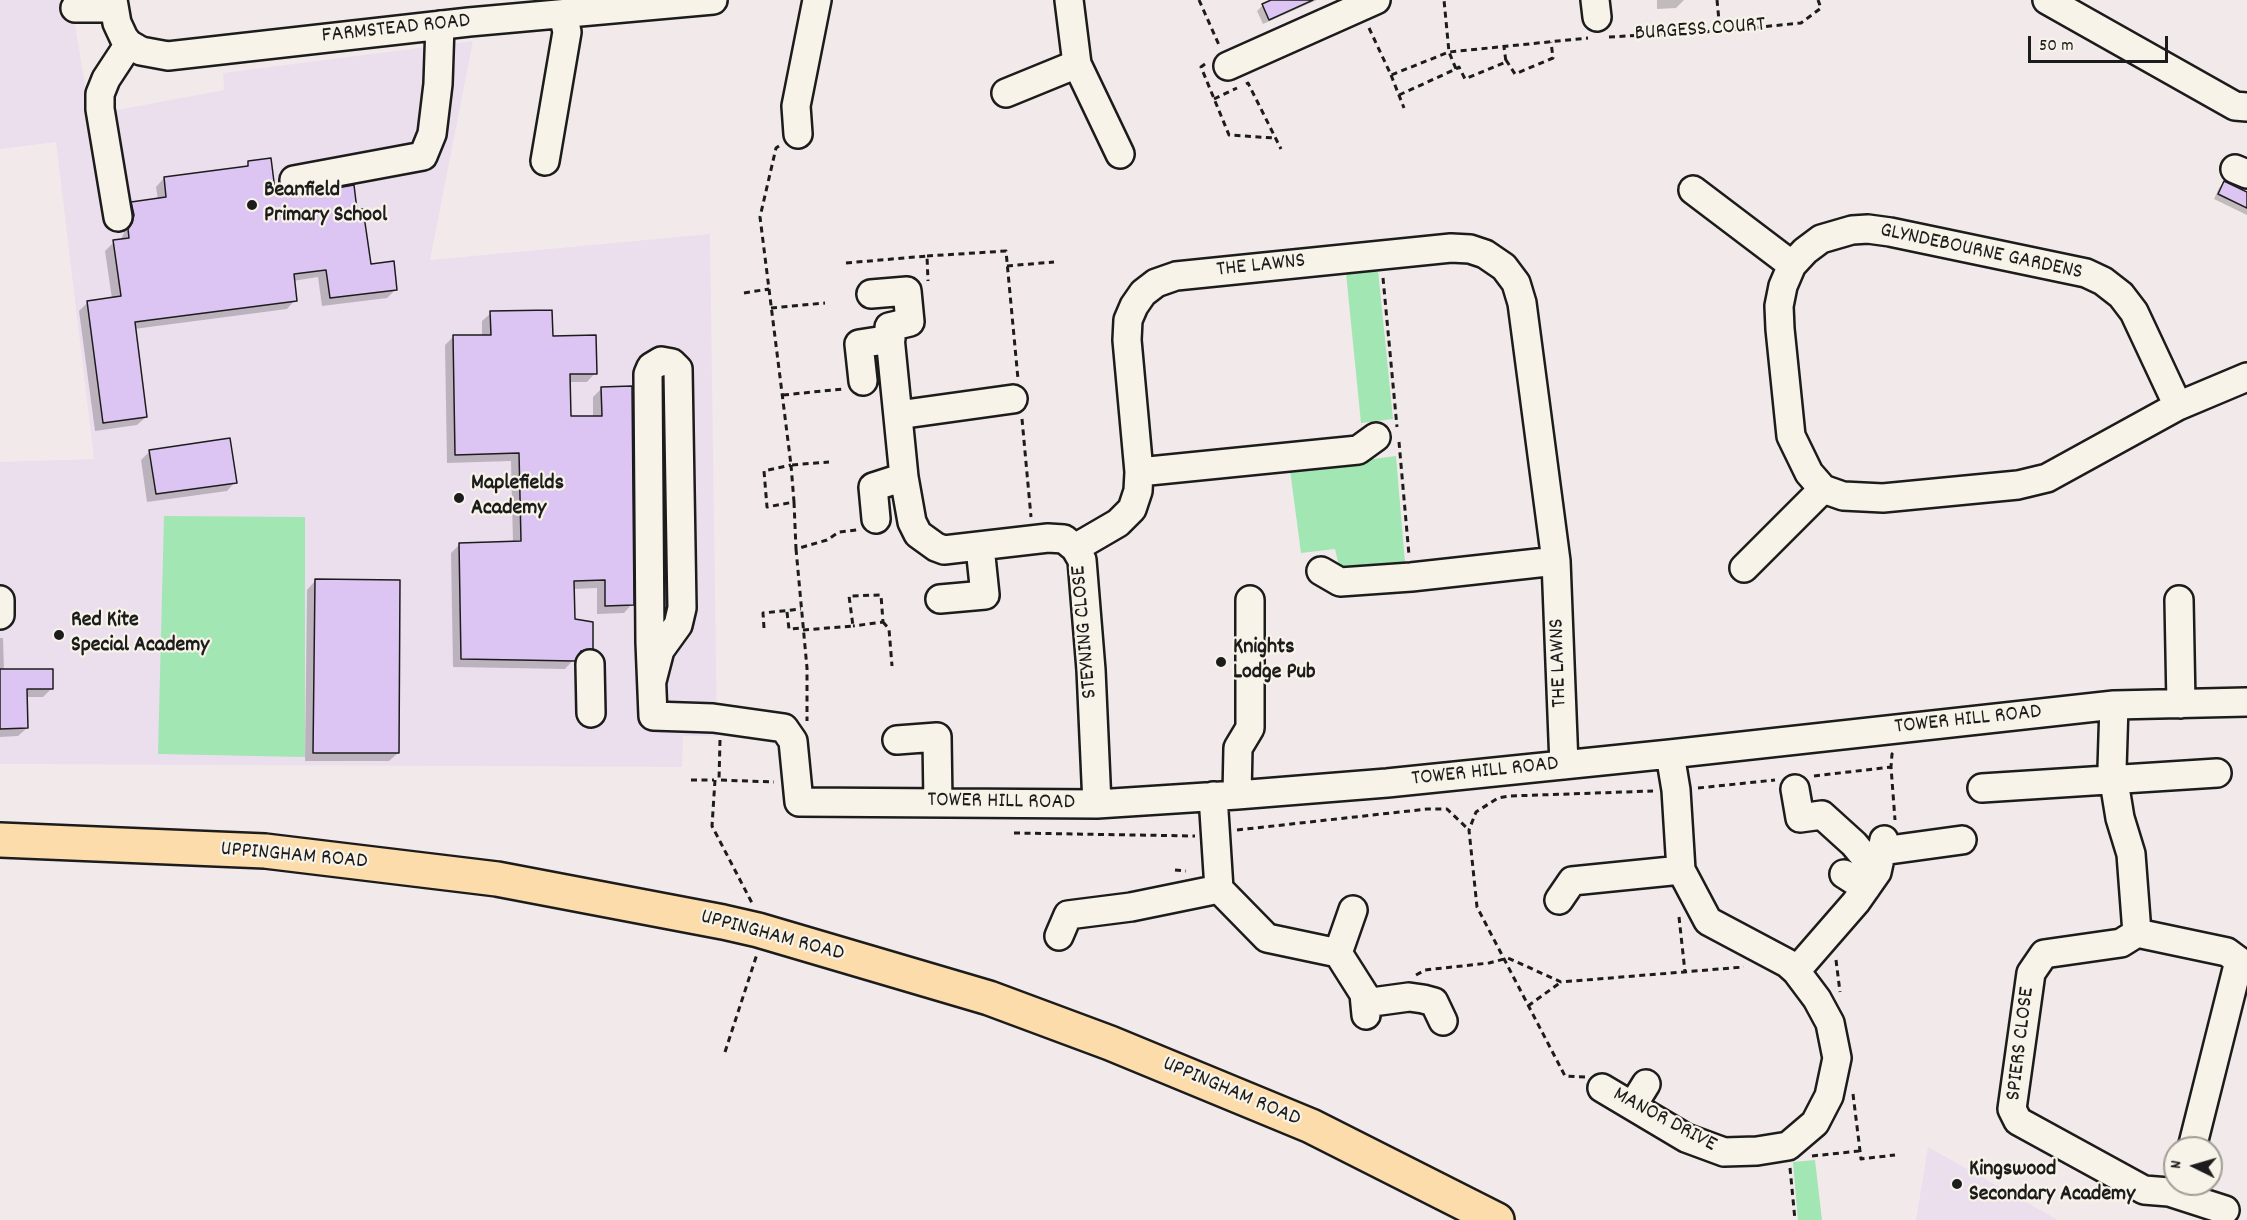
<!DOCTYPE html>
<html>
<head>
<meta charset="utf-8">
<style>
	body { margin:0 }
	#map { position:relative; width:2247px; height:1220px; overflow:hidden; background:#f2eaea; font-family:Dekko,sans-serif }
	canvas { display:block }
	.north { position:absolute; left:2163px; top:1136px; width:60px; height:60px; box-sizing:border-box; background:#f7f3e8; border:2px solid #9f9d96; border-radius:50%; rotate:275deg; font-size:16px; font-weight:700; line-height:24px; text-align:center; color:#1c1c1c }
	.north::after { content:''; display:block; margin:auto; width:21px; height:27px; background:#1c1c1c; clip-path:polygon(50% 0,100% 100%,50% 72%,0 100%) }
	.scale { position:absolute; left:2028px; top:36px; width:140px; height:27px; box-sizing:border-box; border:3px solid #1c1c1c; border-top:0; padding-left:8px; font-size:18px; line-height:21px; white-space:nowrap; color:#1c1c1c; -webkit-text-stroke:4px #f7f3e8; paint-order:stroke }
</style>
</head>
<body>
<div id="map">
<canvas width="2247" height="1220"></canvas>
<div class="north">N</div>
<div class="scale">50 m</div>
</div>
<script>
const ctx = document.querySelector('canvas').getContext('2d');
ctx.lineJoin = 'round';
function fillPath(path, color) { ctx.fillStyle = color; ctx.fill(path, 'evenodd'); }
const poly = rows => new Path2D(rows.map(r => 'M' + r).join(''));
function stroke(path, color, width, dash) { ctx.strokeStyle = color; ctx.lineWidth = width; ctx.lineCap = dash ? 'butt' : 'round'; ctx.setLineDash(dash || []); ctx.stroke(path); }
function write(font, color, halo, rows, align = 'center') {
  ctx.font = font + ' Dekko,sans-serif'; ctx.lineWidth = 4.5; ctx.setLineDash([]); ctx.textBaseline = 'middle'; ctx.strokeStyle = halo; ctx.fillStyle = color; for (const [text, x, y, turn = 0] of rows) {
    ctx.save(); ctx.translate(x, y); ctx.rotate((+turn || 0) * Math.PI / 180); ctx.textAlign = isNaN(turn) ? turn : align; if (halo) ctx.strokeText(text, 0, 0); ctx.fillText(text, 0, 0); ctx.restore();
  }
}
fillPath(poly([
	[0,0,71,0,90,115,224,90,223,73,473,41,430,260,710,234,717,736,683,736,682,767,0,764,0,462,94,459,56,142,0,149],
	[1928,1147,2058,1220,1916,1220]
]), '#ebdfed');
fillPath(poly([
	[1378,270,1393,419,1361,423,1346,273],
	[1396,456,1405,563,1351,571,1343,570,1338,562,1335,549,1301,553,1290,470],
	[164,516,305,517,305,757,158,754],
	[1815,1160,1822,1220,1798,1220,1793,1162]
]), '#a1e6b3');
fillPath(poly([
	[1275,0,1317,0,1263,24,1257,11,1263,5],
	[1657,0,1684,0,1676,8,1657,9],
	[249,163,274,192,356,212,369,266,396,289,387,298,322,306,318,277,293,281,295,300,287,309,134,329,146,417,137,425,95,431,79,311,88,302,112,299,105,251,114,242,120,241,124,233,124,212,132,203,158,200,156,187,164,178,244,168],
	[2224,183,2247,193,2247,215,2214,199,2219,188],
	[491,313,551,337,595,373,587,382,568,382,569,418,593,417,593,397,602,388,632,604,624,613,597,614,597,588,573,589,573,620,591,648,582,657,575,658,565,669,453,667,451,553,460,544,513,543,511,461,447,463,445,345,453,337,482,336,482,321],
	[150,451,235,482,227,491,147,502,141,460],
	[315,581,398,753,389,761,305,761,307,590],
	[0,638,3,638,4,671,52,688,43,697,26,697,27,728,18,736,0,737]
]), '#0003');
const building = poly([
	[1271,0,1313,0,1269,20,1262,4,1271,0],
	[271,158,275,190,281,189,289,195,297,195,354,185,357,210,363,209,371,264,394,261,397,290,330,298,326,270,294,274,297,301,135,322,147,417,103,423,87,301,121,296,113,240,129,238,128,229,132,223,134,215,131,202,166,197,164,177,248,166,248,161,271,158],
	[2224,181,2247,192,2247,208,2218,194,2224,181],
	[552,310,553,336,596,335,597,374,570,374,571,416,602,416,601,387,632,386,634,605,605,606,605,580,574,581,575,619,593,622,593,649,581,651,575,661,461,659,459,543,521,541,519,453,455,455,453,335,491,335,490,311,552,310],
	[230,438,237,483,156,494,149,450,230,438],
	[315,579,400,580,399,753,313,753,315,579],
	[0,669,53,669,53,689,27,689,28,728,0,729,0,669]
]);
fillPath(building, '#dcc4f3');
stroke(building, '#1c1c1c', 1.5);
const minor = poly([
	[113,0,117,23,124,38,129,44,141,51,168,56,469,22,713,0],
	[1595,0,1597,17],
	[2047,0,2235,106,2247,107],
	[75,8,114,8],
	[1077,64,1120,154],
	[1228,66,1376,0],
	[1006,93,1077,64,1069,0],
	[798,134,796,106,817,0],
	[545,161,567,32,563,14],
	[2235,169,2247,174],
	[294,180,423,156,432,134,438,84,440,25],
	[1693,190,1792,265,1783,286,1779,306,1780,329,1791,436,1809,473,1823,489,1843,496,1883,498,2018,485,2047,478,2178,406,2247,377],
	[118,217,100,109,100,94,106,79,129,44],
	[1792,265,1805,251,1821,239,1852,230,1868,229,1890,232,2086,273,2103,281,2121,295,2134,312,2178,406],
	[871,294,907,291,910,322,889,327,904,477,912,522,918,534,936,547,944,550,1048,538,1064,539,1075,548,1082,560,1091,670,1097,804],
	[863,381,859,344,891,339],
	[898,415,1013,399],
	[1376,437,1358,450,1139,472,1127,340,1128,320,1134,306,1143,293,1156,283,1176,276,1451,248,1470,249,1485,254,1504,267,1516,283,1522,303,1556,561,1564,765],
	[876,519,873,487,904,477],
	[1075,548,1118,523,1132,509,1138,491,1139,472],
	[1744,568,1823,489],
	[1321,571,1340,582,1411,577,1556,561],
	[940,599,985,595,980,547],
	[0,600,0,615],
	[2179,600,2181,704],
	[590,664,591,713],
	[652,681,660,650,678,625,682,608,678,369,672,363,661,361,651,367,648,374,650,642,653,716,713,718,784,728,793,741,799,802,1097,804,1237,795,1387,783,1670,754,2114,705,2247,702],
	[2114,705,2112,769,2120,818,2131,854,2137,933],
	[897,740,937,737,938,803],
	[1982,788,2217,773],
	[1795,789,1800,818,1822,815,1854,844,1877,872],
	[1237,795,1238,748,1250,728,1250,600],
	[1213,796,1219,889,1267,938,1338,953,1364,994,1366,1015],
	[1882,851,1962,840],
	[1844,874,1866,888],
	[1559,900,1572,881,1681,870],
	[1059,936,1068,915,1131,907,1219,889],
	[1338,953,1353,910],
	[1796,971,1856,902,1877,872,1884,840],
	[1365,1003,1409,997,1423,999,1434,1002,1443,1021],
	[1602,1088,1686,1138,1724,1152,1757,1151,1788,1146,1815,1123,1829,1096,1837,1058,1830,1023,1817,999,1796,971,1787,963,1708,921,1681,870,1676,790,1670,754],
	[1633,1105,1646,1084],
	[2183,1184,2169,1192,2144,1190,2018,1121,2012,1109,2031,973,2044,954,2121,943,2137,933,2227,952,2239,961,2192,1148],
	[2169,1192,2225,1210]
]);
const highway = poly([
	[0,840,265,851,497,879,723,922,758,930,989,998,1110,1043,1311,1126,1497,1220]
]);
stroke(minor, '#1c1c1c', 32);
stroke(highway, '#1c1c1c', 38);
stroke(poly([
	[1199,0,1219,45],
	[1717,0,1720,31],
	[1369,28,1391,75,1449,52,1588,38],
	[1609,37,1720,31,1801,23,1821,8,1818,0],
	[1506,60,1515,74,1553,58,1551,42],
	[1205,64,1201,67,1229,135,1274,138],
	[1456,69,1459,67,1465,79,1506,62,1504,47],
	[1391,75,1404,108],
	[1246,84,1248,83,1281,149],
	[1399,95,1456,69,1449,52,1444,0],
	[1214,99,1237,88],
	[779,146,776,148,760,217,791,465,829,462],
	[927,256,1006,251,1018,379],
	[846,263,927,256,928,281],
	[1007,266,1054,262],
	[1383,278,1397,427],
	[744,293,769,289],
	[771,308,825,303],
	[783,395,843,389],
	[1022,419,1031,517],
	[1399,442,1409,555],
	[791,465,794,502,767,507,764,471,791,465],
	[794,502,796,549,827,540,839,532,857,530],
	[796,549,807,668,807,721],
	[787,612,789,629,803,628],
	[883,622,889,629,892,666],
	[764,628,763,613,801,609],
	[803,630,853,626,849,596,881,595,883,622,853,626],
	[720,740,719,780,774,782],
	[1893,753,1892,754,1891,767,1895,820],
	[1814,776,1891,767],
	[691,780,714,780],
	[715,780,712,826,752,903],
	[1698,788,1775,780],
	[1237,830,1427,809,1447,809,1469,830],
	[1014,833,1195,836],
	[1175,870,1186,871],
	[1679,917,1685,972],
	[1836,960,1840,992],
	[1416,975,1425,970,1489,963,1508,958,1561,982,1744,967],
	[1528,1006,1561,982],
	[725,1052,757,954],
	[1585,1077,1565,1076,1477,907,1469,830,1476,812,1498,798,1510,796,1653,791],
	[1853,1094,1861,1159,1895,1155],
	[1812,1156,1859,1151],
	[1790,1168,1795,1220]
]), '#1c1c1c', 3, [6, 4.5]);
stroke(minor, '#f7f3e8', 27);
stroke(highway, '#fddcac', 33);
for (const [x, y, r, color] of [
	[252,205,6,"#1c1c1c"],
	[459,498,6,"#1c1c1c"],
	[59,635,6,"#1c1c1c"],
	[1221,662,6,"#1c1c1c"],
	[1957,1184,6,"#1c1c1c"]
]) { const dot = new Path2D(); dot.arc(x, y, r, 0, 2 * Math.PI); ctx.fillStyle = color; ctx.fill(dot); stroke(dot, '#f7f3e8', 2); }
write('22px', '#1c1c1c', '#f7f3e8', [
	["FARMSTEAD ROAD",396,30,-6],
	["BURGESS COURT",1700,31,-4],
	["GLYNDEBOURNE GARDENS",1981,253,12],
	["THE LAWNS",1261,267,-6],
	["STEYNING CLOSE",1086,632,-95],
	["THE LAWNS",1560,663,-92],
	["TOWER HILL ROAD",1968,721,-6],
	["TOWER HILL ROAD",1485,773,-6],
	["TOWER HILL ROAD",1001,803,1],
	["UPPINGHAM ROAD",294,857,5],
	["UPPINGHAM ROAD",772,937,15],
	["SPIERS CLOSE",2022,1044,-83],
	["UPPINGHAM ROAD",1231,1093,23],
	["MANOR DRIVE",1664,1121,28]
]);
write('bold 22px', '#1c1c1c', '#f7f3e8', [
	["Beanfield",264,192],
	["Primary School",264,217],
	["Maplefields",471,485],
	["Academy",471,510],
	["Red Kite",71,622],
	["Special Academy",71,647],
	["Knights",1233,649],
	["Lodge Pub",1233,674],
	["Kingswood",1969,1171],
	["Secondary Academy",1969,1196]
], 'left');
</script>
</body>
</html>
